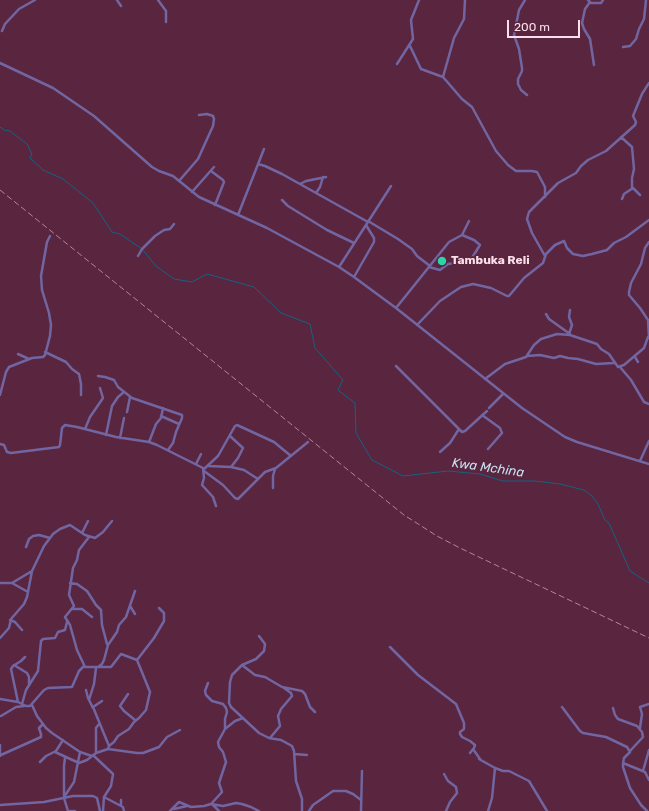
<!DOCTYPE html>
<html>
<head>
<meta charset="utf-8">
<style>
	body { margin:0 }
	#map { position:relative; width:649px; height:811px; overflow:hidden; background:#5a253f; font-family:Rubik,sans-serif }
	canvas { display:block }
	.scale { position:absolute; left:507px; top:20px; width:73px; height:18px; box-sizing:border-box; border:2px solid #fbe0eb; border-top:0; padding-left:5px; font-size:12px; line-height:14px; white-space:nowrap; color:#fbe0eb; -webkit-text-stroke:3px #5a253f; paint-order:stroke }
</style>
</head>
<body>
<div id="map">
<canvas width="649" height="811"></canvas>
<div class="scale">200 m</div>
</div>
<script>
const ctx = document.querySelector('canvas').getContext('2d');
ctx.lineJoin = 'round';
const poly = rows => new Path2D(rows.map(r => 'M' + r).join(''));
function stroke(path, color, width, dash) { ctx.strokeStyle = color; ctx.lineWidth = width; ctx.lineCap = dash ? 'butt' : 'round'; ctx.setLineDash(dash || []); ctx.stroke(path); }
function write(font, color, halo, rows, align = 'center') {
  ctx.font = font + ' Rubik,sans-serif'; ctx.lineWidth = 4; ctx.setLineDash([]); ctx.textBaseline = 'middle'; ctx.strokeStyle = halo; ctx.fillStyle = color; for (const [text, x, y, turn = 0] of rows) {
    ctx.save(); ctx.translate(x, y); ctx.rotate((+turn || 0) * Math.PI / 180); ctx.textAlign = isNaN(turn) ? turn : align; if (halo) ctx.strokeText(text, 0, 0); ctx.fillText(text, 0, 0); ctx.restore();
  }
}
stroke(poly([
	[0,127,4,130,10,131,27,144,32,154,30,158,43,170,63,179,93,203,112,232,120,234,142,249,156,266,174,279,192,282,207,274,254,287,281,313,310,324,315,348,343,380,338,390,355,403,356,433,372,460,403,476,448,471,480,474,503,481,535,481,560,484,584,490,592,496,598,504,605,520,609,523,630,571,649,583]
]), '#146383', 1);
stroke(poly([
	[117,0,121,6],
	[158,0,166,11,166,22],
	[525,0,519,10,514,35,519,49,522,68,522,71,518,79,518,84,521,90,527,95],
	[588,0,591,3,601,3,603,0],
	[590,2,585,9,582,23,584,29,590,39,594,65],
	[2,31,5,24,19,9,35,0],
	[410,46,421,69,443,77,462,99,472,107,496,151,508,165,516,171,532,171,537,172,545,187,545,197],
	[623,47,630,46,636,39,639,29,644,19,646,0],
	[0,63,53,88,94,116,152,167,159,171,173,176,199,197,267,228,339,267,354,277,396,308,522,408,565,437,577,442,649,464],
	[397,64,413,39,411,20,419,0],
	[443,77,454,38,464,19,465,0],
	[621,137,632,147,634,169,632,178,632,187,640,195],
	[258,164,265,166,282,174,368,222],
	[211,171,223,180,224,182,215,205],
	[179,181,198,159,213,126,214,119,213,116,207,114,199,115],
	[300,184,306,181,326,177],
	[192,192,214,167],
	[316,193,320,187,323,177],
	[622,199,624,194,633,188],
	[282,200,288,206,327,230,354,243],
	[238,215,264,149],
	[368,221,398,239,412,249,417,256,430,266],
	[138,256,142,249,155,236,164,230,170,229,174,224],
	[545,256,532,233,527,219,529,212,558,183,576,173,581,166,588,160,606,151,635,125,636,122,633,116,642,94,649,83],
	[339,267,391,186],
	[429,267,440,270,448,264,454,263,460,260,463,262,470,261,480,245,474,240,462,235],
	[354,277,374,242,374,238,366,225],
	[396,308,449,242,462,235,469,221],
	[546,314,549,319,570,334],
	[417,325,440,301,461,287,473,284,491,288,507,296,509,296,524,278,543,263,546,254,555,245,564,241,567,248,573,254,583,256,592,254,607,250,614,243,626,237,649,220],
	[569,334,572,325,569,317,570,310],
	[649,338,648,320,640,308,629,295,629,292,631,283,641,264,645,248,649,242],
	[45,352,66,362,72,369,79,374,81,384,81,395],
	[18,354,29,359],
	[527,356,540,355,554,358,560,356,568,358,578,359,596,364,614,363],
	[635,357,638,362],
	[396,366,462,432,465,431,487,411],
	[620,367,631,380,644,402,649,404],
	[98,376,105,377,114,380,118,387,132,398,182,415,182,418,176,432,173,443,168,450],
	[485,379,505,364,526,357,534,345,541,339,557,334,570,335,597,344,601,349,609,354,618,367,624,365,644,348,648,337],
	[0,395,6,372,9,367,32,358,43,357,45,355,50,336,51,325,49,313,42,290,41,276,47,242,50,236],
	[489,408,503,394],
	[127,412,130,397],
	[482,415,500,428,502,433,488,449],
	[161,416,179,424],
	[85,429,90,417,103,398,100,388],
	[106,435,112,406,118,397,124,392],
	[230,436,243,448,238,458,231,467],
	[120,438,124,418],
	[149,442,156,424,161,418,163,408],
	[0,444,4,445,7,452,11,453,59,447,60,445,62,428,65,425,77,427,116,437,149,442,157,445,203,468,204,478,202,485,213,497,216,506],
	[440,452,450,443,459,429],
	[640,461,649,441],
	[196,464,201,454],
	[208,466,231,467,244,470,258,479],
	[204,469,218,456,235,426,237,425,274,442,291,456],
	[204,471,223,485,235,498,238,499,265,472,276,468,308,442],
	[273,488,273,476,275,469],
	[82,533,88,521],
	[89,537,79,550,77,560,73,568,69,595,74,606,65,617,70,625,77,650,85,667,98,667,102,664,104,660,108,645,117,632,119,625,126,617,135,591],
	[26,547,29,539,33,536,39,535,50,538],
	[0,583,12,583,28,592],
	[12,583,32,571],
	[70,583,77,584,87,591,96,605,101,610,102,625,107,644],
	[130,606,135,614],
	[72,609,82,609,92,617],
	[10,620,15,622,22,630],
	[259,636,265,644,264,651,256,659,242,665,232,675,230,682,229,703,231,707,259,733,269,738,281,740,292,746,294,751,296,781,302,799,302,811],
	[0,638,9,628,11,619,24,604,27,597,32,571,44,546,53,534,60,529,70,525,85,535,95,538,103,532,112,521],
	[390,647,418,675,456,704,464,723,464,729,460,732,460,734,462,737,470,741,475,745,474,748,470,753],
	[14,665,27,673,29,677,29,685],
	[242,665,255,675,265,677,282,687,302,691,305,694,310,707,315,712],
	[99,667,111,667,121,654,137,660],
	[208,683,205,691,206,695,212,701,223,704,226,708,227,712,225,719,225,729],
	[86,690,88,698,93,708],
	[128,694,120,706,124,711,135,720],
	[0,699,18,702,26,706,30,706,44,690,48,688,72,687,79,671,84,666],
	[89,700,94,684,96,668],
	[102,701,93,707,109,746,108,749],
	[18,702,11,669,13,666,21,661,25,657],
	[22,704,26,690,38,671,41,641,43,639,55,638,58,632,65,630,67,622],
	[32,705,37,716,46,728,52,733,80,752,92,756],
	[562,707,580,731,583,733,606,737,627,747,630,752,624,758,623,763,645,772,649,780],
	[613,708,615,715,618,719,637,726,642,732,643,737,630,751],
	[1,716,16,707,24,706],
	[640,728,642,714,640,707,649,704],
	[270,738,280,726,278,716,281,709,292,696,291,693,284,688],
	[0,745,0,756],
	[109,746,114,742,118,736,129,729,134,722,139,718,146,710,150,692,137,660,154,638,164,621,164,613,159,608],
	[473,749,480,759],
	[55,752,79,763,87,760,96,753,108,749,137,753,143,753,159,747,167,737,180,730],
	[96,753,96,728,99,724],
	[294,754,307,755],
	[1,755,41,737,41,734,39,728,43,724],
	[94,756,113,774,111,786,104,797,103,811],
	[65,758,64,766,64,798,68,811],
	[479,759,495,768,492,798,488,811],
	[40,762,46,756,56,751,63,740],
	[623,763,623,767,630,788,641,805,647,811],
	[495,768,503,771,509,771,529,781,547,811],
	[643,771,649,750],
	[444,774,448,781,456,787,457,793,450,802,446,811],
	[64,797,74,782,80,752],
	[104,797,123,807,124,811],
	[211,804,222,792,219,783,226,762,223,752,219,747,218,742,225,729,235,721,243,718],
	[0,805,44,802,73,796,93,796,97,798,100,811],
	[121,805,121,800],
	[213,805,219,811],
	[174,809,187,806],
	[70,811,75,811],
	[170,811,179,802,191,807,204,806,211,804,223,806,236,803,242,804,251,807,259,811],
	[309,811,313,805,333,791,346,791,353,794,361,800],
	[361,811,362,771]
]), '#7166a2', 2.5);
stroke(poly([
	[0,190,404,515,437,536,460,548,649,638]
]), '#af889a', 1, [6, 3]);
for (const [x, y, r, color] of [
	[442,261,5,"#2ad5ac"]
]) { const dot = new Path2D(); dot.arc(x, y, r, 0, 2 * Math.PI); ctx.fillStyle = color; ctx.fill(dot); stroke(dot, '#5a253f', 1.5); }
write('bold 12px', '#fbe0eb', '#5a253f', [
	["Tambuka Reli",451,261]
], 'left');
write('italic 13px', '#c5e0ef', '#5a253f', [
	["Kwa Mchina",488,468,8]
]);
</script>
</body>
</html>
